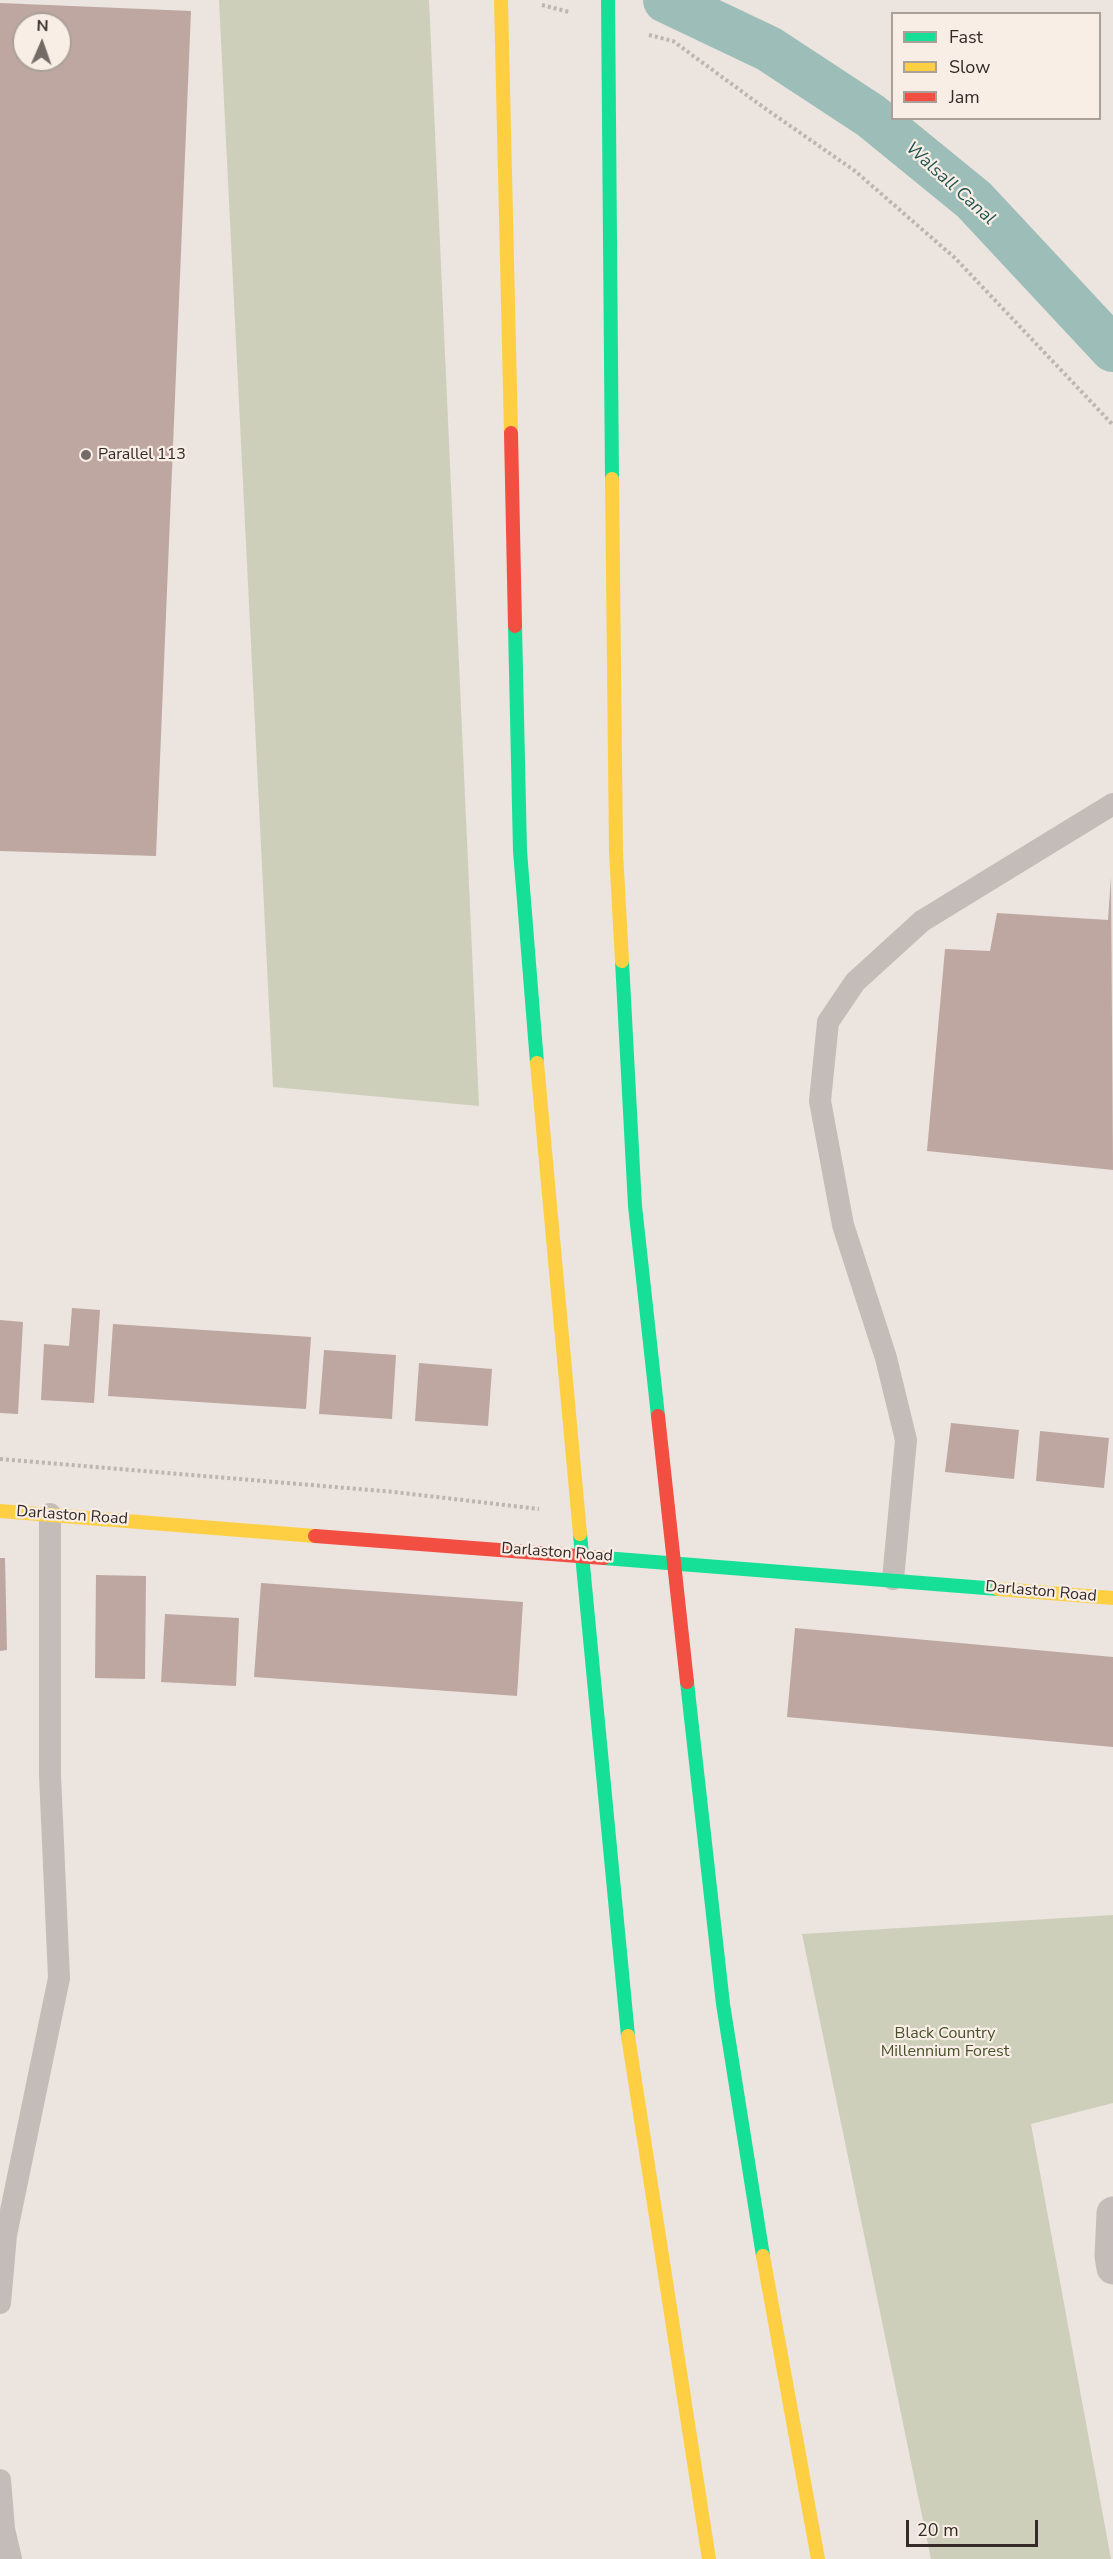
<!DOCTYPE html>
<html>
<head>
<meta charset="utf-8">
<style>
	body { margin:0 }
	#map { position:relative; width:1113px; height:2559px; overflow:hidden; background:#ebe4df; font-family:"Nunito Sans",sans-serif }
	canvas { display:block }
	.legend { position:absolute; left:891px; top:12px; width:210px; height:108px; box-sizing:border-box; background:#f8eee6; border:2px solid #aaa09a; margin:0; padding:8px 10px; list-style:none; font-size:18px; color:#342a27 }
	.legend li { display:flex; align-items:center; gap:12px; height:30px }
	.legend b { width:30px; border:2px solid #aaa09a }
	.north { position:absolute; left:12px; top:12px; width:60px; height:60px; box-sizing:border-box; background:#f8eee6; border:2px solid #aaa09a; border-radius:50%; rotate:2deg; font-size:16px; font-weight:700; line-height:24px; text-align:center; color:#342a27 }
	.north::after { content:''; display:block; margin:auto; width:21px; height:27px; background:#746b67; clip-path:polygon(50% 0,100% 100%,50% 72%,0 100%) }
	.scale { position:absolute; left:906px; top:2520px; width:132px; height:27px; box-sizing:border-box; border:3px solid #342a27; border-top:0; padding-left:8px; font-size:18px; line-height:21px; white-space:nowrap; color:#342a27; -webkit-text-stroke:4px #f8eee6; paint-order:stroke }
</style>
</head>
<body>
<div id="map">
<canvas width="1113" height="2559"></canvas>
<ul class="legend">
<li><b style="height:8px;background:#16e098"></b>Fast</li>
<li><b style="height:8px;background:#ffcf43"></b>Slow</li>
<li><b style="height:8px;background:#f24e42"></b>Jam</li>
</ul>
<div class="north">N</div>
<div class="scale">20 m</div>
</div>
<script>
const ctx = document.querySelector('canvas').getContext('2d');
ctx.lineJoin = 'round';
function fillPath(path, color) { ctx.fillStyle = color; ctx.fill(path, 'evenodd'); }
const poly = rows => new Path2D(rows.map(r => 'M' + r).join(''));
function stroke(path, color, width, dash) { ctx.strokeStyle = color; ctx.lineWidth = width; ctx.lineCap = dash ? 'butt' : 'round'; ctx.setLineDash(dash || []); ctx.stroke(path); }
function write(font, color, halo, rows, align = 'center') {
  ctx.font = font + ' "Nunito Sans",sans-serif'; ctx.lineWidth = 4.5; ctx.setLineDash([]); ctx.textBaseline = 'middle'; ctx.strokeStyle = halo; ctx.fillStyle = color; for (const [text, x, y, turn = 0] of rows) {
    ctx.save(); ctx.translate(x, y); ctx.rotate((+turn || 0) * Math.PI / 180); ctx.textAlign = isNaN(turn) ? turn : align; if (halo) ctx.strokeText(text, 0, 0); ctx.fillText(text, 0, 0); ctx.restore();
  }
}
fillPath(poly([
	[219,0,429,0,479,1106,273,1087],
	[1113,1915,1113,2103,1031,2124,1111,2559,931,2559,802,1934]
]), '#cecfba');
stroke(poly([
	[666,0,769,49,871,116,974,200,1113,349]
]), '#9dbdb8', 46);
fillPath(poly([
	[0,3,191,11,156,856,0,851],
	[24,24,60,24,60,60,24,60],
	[1111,877,1113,1170,927,1151,945,949,990,951,997,913,1108,920],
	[72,1308,100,1310,94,1403,41,1400,44,1344,69,1346],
	[0,1320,23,1322,18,1414,0,1413],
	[113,1324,311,1337,306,1409,108,1396],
	[324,1350,396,1355,392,1419,319,1414],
	[419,1363,492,1369,488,1426,415,1421],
	[951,1423,1019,1430,1014,1479,945,1472],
	[1040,1431,1109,1438,1104,1488,1036,1481],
	[0,1558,5,1558,7,1650,0,1651],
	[96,1575,146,1576,145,1679,95,1678],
	[261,1583,523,1602,517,1696,254,1677],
	[165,1614,239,1618,236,1686,161,1682],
	[795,1628,1113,1657,1113,1747,787,1717]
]), '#bea7a1');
stroke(poly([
	[542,5,569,12],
	[649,35,673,41,763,107,855,171,955,258,1113,425],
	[0,1459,394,1492,539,1509]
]), '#bcb5b1', 4, [3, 3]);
stroke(poly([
	[893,1579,906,1440,886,1358,843,1225,820,1101,828,1022,855,982,922,921,1113,804],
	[0,2303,6,2235,59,1978,50,1775,50,1514],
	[0,2480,4,2529,11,2559]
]), '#c4bcb8', 22);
stroke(poly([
	[1113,2213,1111,2256,1113,2268]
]), '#c4bcb8', 33);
stroke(poly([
	[608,0,612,479],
	[515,626,520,851,537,1063],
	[622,961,635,1206,658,1416],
	[580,1534,628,2036],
	[604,1558,998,1589],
	[687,1682,723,2004,763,2256]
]), '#16e098', 14);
stroke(poly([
	[501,0,511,433],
	[612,479,616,852,622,961],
	[537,1063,580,1534],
	[0,1511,315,1536],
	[998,1589,1113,1598],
	[628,2036,709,2559],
	[763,2256,818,2559]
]), '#ffcf43', 14);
stroke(poly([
	[511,433,515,626],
	[658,1416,687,1682],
	[315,1536,604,1558]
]), '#f24e42', 14);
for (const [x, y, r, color] of [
	[86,455,6,"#746b67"]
]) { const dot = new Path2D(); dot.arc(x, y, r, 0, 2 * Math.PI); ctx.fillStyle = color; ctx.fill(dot); stroke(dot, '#f8eee6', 2); }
write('16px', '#342a27', '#f8eee6', [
	["Parallel 113",98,455]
], 'left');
write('16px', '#342a27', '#f8eee6', [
	["Darlaston Road",72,1516,4],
	["Darlaston Road",557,1553,4],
	["Darlaston Road",1041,1592,5]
]);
write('16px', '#48512c', '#f8eee6', [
	["Black Country",945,2034],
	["Millennium Forest",945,2052]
]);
write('italic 18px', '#1f5351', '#f8eee6', [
	["Walsall Canal",950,184,42]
]);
</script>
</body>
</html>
